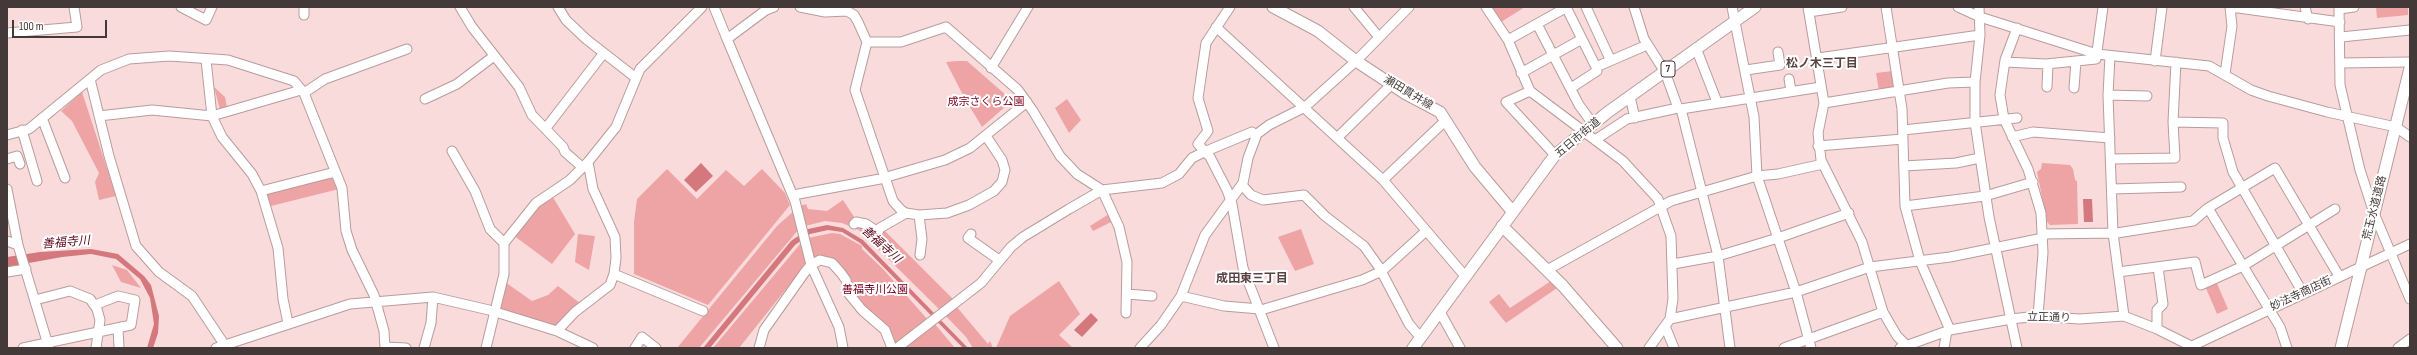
<!DOCTYPE html>
<html>
<head>
<meta charset="utf-8">
<style>
	body { margin:0 }
	#map { position:relative; width:2417px; height:355px; overflow:hidden; background:#f9dbdb; font-family:"Sofia Sans Condensed",sans-serif }
	canvas { display:block }
	.frame { position:absolute; inset:0; border:8px solid #443939; pointer-events:none }
	.scale { position:absolute; left:12px; top:20px; width:95px; height:18px; box-sizing:border-box; border:2px solid #443939; border-top:0; padding-left:5px; font-size:12px; line-height:14px; white-space:nowrap; color:#443939; -webkit-text-stroke:3px #fff; paint-order:stroke }
</style>
</head>
<body>
<div id="map">
<canvas width="2417" height="355"></canvas>
<div class="frame"></div>
<div class="scale">100 m</div>
</div>
<script>
const ctx = document.querySelector('canvas').getContext('2d');
ctx.lineJoin = 'round';
function fillPath(path, color) { ctx.fillStyle = color; ctx.fill(path, 'evenodd'); }
const poly = rows => new Path2D(rows.map(r => 'M' + r).join(''));
function stroke(path, color, width, dash) { ctx.strokeStyle = color; ctx.lineWidth = width; ctx.lineCap = dash ? 'butt' : 'round'; ctx.setLineDash(dash || []); ctx.stroke(path); }
function write(font, color, halo, rows, align = 'center') {
  ctx.font = font + ' "Sofia Sans Condensed","Noto Sans JP",sans-serif'; ctx.lineWidth = 4; ctx.setLineDash([]); ctx.textBaseline = 'middle'; ctx.strokeStyle = halo; ctx.fillStyle = color; for (const [text, x, y, turn = 0] of rows) {
    ctx.save(); ctx.translate(x, y); ctx.rotate((+turn || 0) * Math.PI / 180); ctx.textAlign = isNaN(turn) ? turn : align; if (halo) ctx.strokeText(text, 0, 0); ctx.fillText(text, 0, 0); ctx.restore();
  }
}
fillPath(poly([
	[1491,7,1525,7,1501,22],
	[2376,7,2408,7,2408,15,2377,18],
	[958,61,967,61,1007,96,1006,106,982,127,964,97,946,62],
	[1893,71,1896,88,1879,91,1876,73],
	[214,87,225,97,227,107,220,110],
	[82,92,116,196,99,200,95,182,99,173,72,121,61,111],
	[1067,99,1081,120,1069,133,1055,108],
	[2042,163,2070,165,2073,169,2075,180,2077,181,2078,224,2050,225,2047,222,2037,172,2041,169],
	[667,169,697,199,726,170,744,186,762,169,785,193,790,205,708,305,634,274,634,222,637,199],
	[332,175,339,189,271,206,266,194],
	[551,194,575,234,552,264,513,235,537,205],
	[843,200,864,232,875,240,883,229,955,301,942,312,859,230,842,223,825,221,805,226,800,206,806,204,808,209,827,211],
	[795,210,799,229,699,348,677,348,777,226],
	[1109,214,1113,221,1093,231,1090,226],
	[1301,229,1314,264,1295,271,1278,237],
	[832,233,840,234,862,246,862,249,883,269,928,320,895,346,887,327,864,308,852,293,842,269,812,260,808,238],
	[578,234,595,236,589,270,575,262],
	[801,243,806,264,739,348,713,348],
	[112,265,127,270,141,288,121,282],
	[1554,279,1560,286,1506,323,1489,302,1499,294,1510,308],
	[1059,281,1080,314,1059,335,1073,348,996,348,1010,316],
	[2216,281,2228,309,2217,314,2205,286],
	[505,282,532,301,548,295,558,286,581,304,555,328,501,311,498,308],
	[956,306,988,344,990,341,993,348,973,348,966,337,945,315],
	[934,323,955,348,901,348]
]), '#eea3a5');
fillPath(poly([
	[701,163,713,176,696,192,684,180],
	[2083,199,2092,199,2093,222,2084,222],
	[827,225,843,228,863,240,968,348,963,348,860,243,842,232,828,230,810,234,795,245,710,348,703,348,791,241,808,229],
	[91,249,118,254,144,276,151,285,159,316,158,333,153,348,147,348,154,324,150,298,140,279,116,259,91,254,62,257,7,267,7,257,40,252],
	[1091,313,1098,320,1082,337,1074,330]
]), '#d4787d');
const minor = poly([
	[181,7,206,20,212,7],
	[304,7,304,15],
	[460,7,472,27,519,87,532,115,563,147,565,152,582,167],
	[558,7,566,20,586,39,636,78],
	[714,7,727,39],
	[774,7,766,10,727,39,795,201,811,265,839,327,843,348],
	[800,7,825,12,847,11,854,15,858,22,867,42,855,90,893,201,901,210,906,213,919,215,947,213,969,205,994,191,1002,182,1005,170,1002,160,986,136],
	[1230,7,1206,43,1198,98,1208,131,1198,144,1210,157,1227,190,1232,204,1243,268,1274,348],
	[1354,7,1378,36],
	[1486,7,1508,40,1530,91,1623,161,1658,199,1671,236,1673,299,1670,319,1649,348],
	[1566,7,1596,67,1647,45],
	[1586,7,1610,59],
	[1634,7,1644,39,1665,72,1678,108,1681,109,1718,256,1730,348],
	[1732,7,1754,117,1757,176,1796,292,1811,348],
	[1808,7,1824,103,1818,133,1821,160,1862,242,1883,312,1897,336,1906,345],
	[1886,7,1902,109,1905,206,1920,261,1950,330],
	[1958,7,1980,17,2097,54,2209,66,2251,90,2268,96,2327,112,2396,127,2410,137],
	[1979,7,1980,35,1975,82,1975,122,1989,217,2017,348],
	[2231,7,2340,22],
	[2305,7,2308,19],
	[2339,7,2340,85,2360,170,2374,213,2410,299],
	[2339,9,2354,7],
	[1809,12,1842,7],
	[1537,24,1579,105,1593,124],
	[1216,27,1383,180,1465,276],
	[2017,28,2005,60,2000,95,2004,119,2028,169,2041,213,2043,253,2038,316],
	[7,33,77,27,74,7],
	[2341,37,2410,30],
	[1508,40,1567,7],
	[867,42,901,42,946,27,1018,90,1033,111,1060,156,1077,174,1102,190,1119,227,1127,262,1126,313],
	[1696,48,1717,102],
	[2110,56,2108,95,2113,233,2124,316],
	[1818,58,1980,35],
	[206,60,212,116,222,137,252,174,261,191,278,248,283,299,288,323],
	[2155,61,2162,7],
	[2005,62,2046,64,2096,59,2103,7],
	[2340,63,2410,62],
	[991,68,1028,7],
	[1746,70,1780,65,1778,52],
	[1521,73,1582,39],
	[2225,74,2232,26,2230,7],
	[90,79,109,156,136,246,159,272,192,296,224,344],
	[1789,79,1791,91],
	[2047,87,2048,64],
	[1571,88,1597,71,1596,67],
	[2074,88,2076,61],
	[1530,91,1506,102,1555,155],
	[304,93,325,79,407,49],
	[2108,95,2147,96],
	[1630,97,1635,118],
	[425,99,457,84,494,56],
	[1824,103,1948,83,1975,82],
	[1681,109,1821,87],
	[99,116,152,110,212,116,301,90],
	[42,118,65,178],
	[2173,122,2223,123,2223,138,2233,172,2303,293],
	[546,128,603,54],
	[22,130,37,181],
	[1903,130,2017,118],
	[7,135,29,129,101,70,129,59,169,56,228,60,294,81,304,93,342,188,346,231,352,250,374,295,384,331,385,348],
	[1338,137,1392,84],
	[2012,137,2033,132,2110,138],
	[1595,140,1627,119,1678,108],
	[1818,146,1903,139],
	[452,151,475,191,490,229,504,243,504,274,486,348],
	[7,159,17,156,20,164],
	[2111,159,2175,158,2173,122,2176,62],
	[1904,166,1956,163,1980,158],
	[1383,180,1446,120],
	[1242,185,1251,195,1263,200,1304,195,1325,216,1364,246,1379,267,1409,324,1421,338],
	[7,189,18,245,49,348],
	[2112,189,2181,187],
	[261,191,335,172],
	[793,195,880,179,945,160,970,148,1027,102],
	[1905,206,1985,196,2033,182],
	[2208,208,2280,327,2287,348],
	[919,215,922,239,920,255],
	[854,224,856,222,866,224,878,232,880,228,906,213],
	[971,234,968,238,999,260],
	[2042,234,2117,233,2193,221,2208,208,2275,168,2339,276],
	[7,241,18,245],
	[504,243,536,203,570,180,588,162,616,127,640,69,702,7],
	[1673,264,1718,256,1778,238,1849,213],
	[1547,270,1671,201,1757,176,1778,174,1823,164],
	[7,272,26,269],
	[2118,272,2195,262,2201,285,2243,266,2335,209],
	[614,274,703,311],
	[1127,294,1152,296],
	[1181,296,1224,306,1260,309],
	[35,300,70,291,90,299,97,309,100,320,96,348],
	[1261,310,1362,280,1382,271,1425,232],
	[1440,312,1460,348],
	[1670,319,1796,292,1870,267,1950,257,2043,238],
	[1665,326,1674,348],
	[118,328,119,348],
	[2157,329,2157,310,2163,304,2158,267],
	[557,331,575,312,610,285,614,274,616,258,615,237,593,189,588,162],
	[2192,346,2410,244],
	[385,347,406,348],
	[23,348,131,325,135,300,118,296,95,305],
	[216,348,350,304,433,297,489,310,557,331,593,348],
	[424,348,431,323,433,297],
	[635,348,642,337,656,348],
	[759,348,764,330,805,272,811,265,820,260,832,263,841,273,846,280,849,294,862,310,885,330,892,348],
	[897,348,981,283,1011,247,1023,237,1069,209,1102,190,1162,183,1179,174,1192,158,1204,152,1252,132,1256,136],
	[1140,348,1161,325,1181,296,1205,235,1243,183,1248,158,1257,134,1269,125,1305,107,1356,61,1409,7],
	[1784,348,1883,312],
	[1900,348,1950,330,2011,319,2038,316,2079,319,2124,316,2157,329,2195,348],
	[1944,348,1947,331],
	[2398,348,2410,339]
]);
const major = poly([
	[1273,7,1318,31,1356,61,1406,94,1440,112,1475,167,1512,211],
	[1502,226,1563,286,1617,348],
	[1413,348,1555,155,1608,112,1755,7],
	[2341,348,2410,68]
]);
stroke(minor, '#b89c9c', 11);
stroke(major, '#b89c9c', 13);
stroke(minor, '#fff', 9);
stroke(major, '#fff', 11);
for (const [x, y, w] of [
	[1668,69,14]
]) { const box = new Path2D(); box.roundRect(x - w / 2, y - 8, w, 16, 3); ctx.fillStyle = '#fff'; ctx.fill(box); stroke(box, '#443939', 1); }
write('bold 10px', '#443939', null, [
	["7",1668,69]
]);
write('11px', '#443939', '#fff', [
	["瀬田貫井線",1408,93,31],
	["五日市街道",1578,138,-40],
	["荒玉水道道路",2375,208,-76],
	["妙法寺商店街",2301,294,-25],
	["立正通り",2049,318,1]
]);
write('11px', '#76001f', '#fff', [
	["成宗さくら公園",986,102],
	["善福寺川公園",875,290]
]);
write('bold 12px', '#5a4243', '#fff', [
	["松ノ木三丁目",1822,64],
	["成田東三丁目",1252,279]
]);
write('italic 12px', '#5a0518', '#fff', [
	["善福寺川",66,243,-5],
	["善福寺川",881,245,42]
]);
</script>
</body>
</html>
